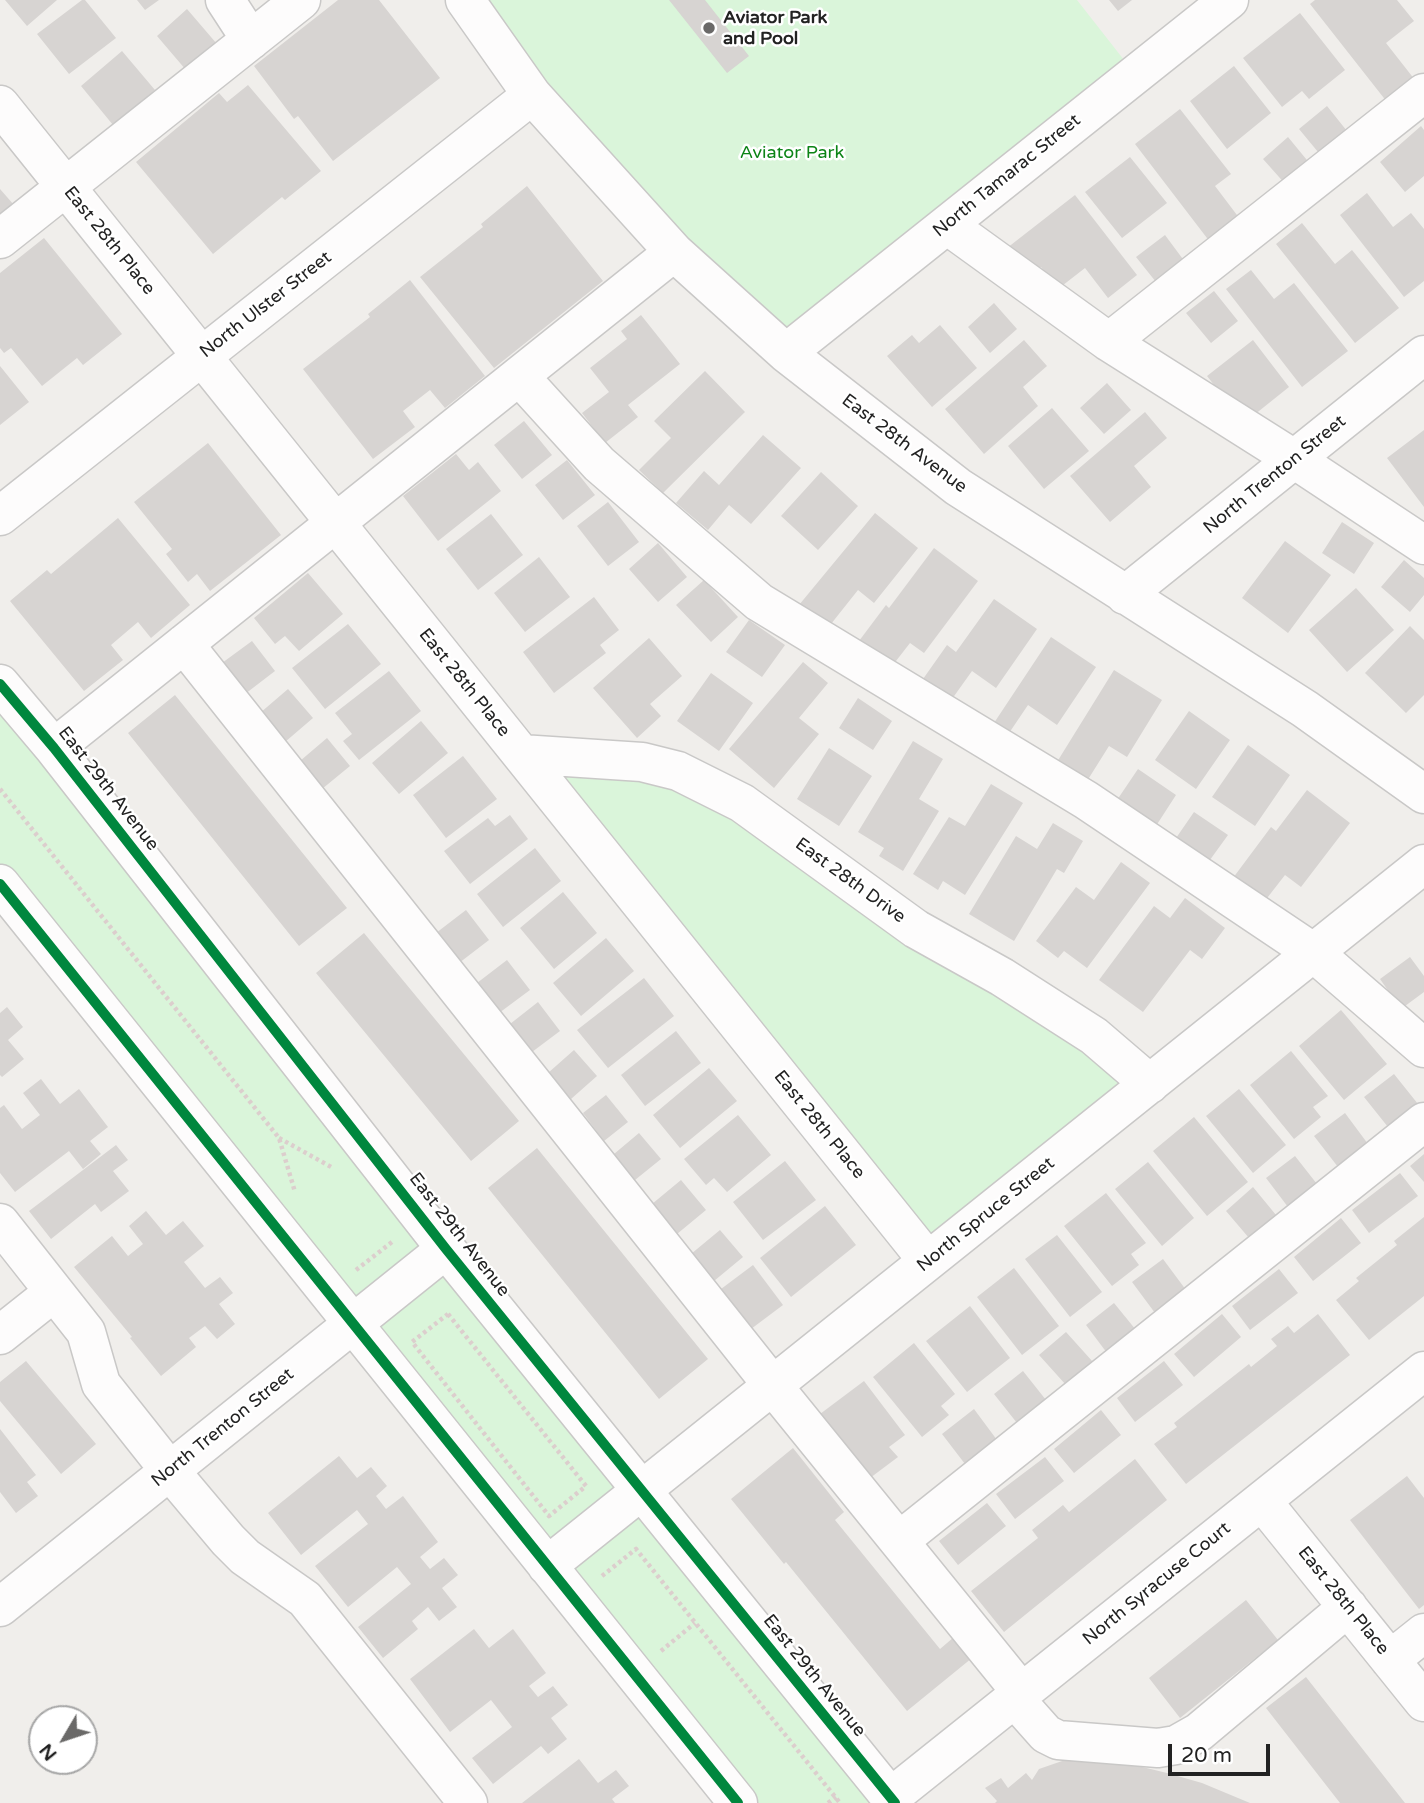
<!DOCTYPE html>
<html>
<head>
<meta charset="utf-8">
<style>
	body { margin:0 }
	#map { position:relative; width:1424px; height:1803px; overflow:hidden; background:#f0eeeb; font-family:"Varela Round",sans-serif }
	canvas { display:block }
	.north { position:absolute; left:28px; top:1705px; width:70px; height:70px; box-sizing:border-box; background:#fff; border:2px solid #a7a7a7; border-radius:50%; rotate:231deg; font-size:19px; font-weight:700; line-height:28px; text-align:center; color:#222 }
	.north::after { content:''; display:block; margin:auto; width:24px; height:32px; background:#6a6968; clip-path:polygon(50% 0,100% 100%,50% 72%,0 100%) }
	.scale { position:absolute; left:1168px; top:1744px; width:102px; height:32px; box-sizing:border-box; border:4px solid #222; border-top:0; padding-left:9px; font-size:21px; line-height:24px; white-space:nowrap; color:#222; -webkit-text-stroke:5px #fff; paint-order:stroke }
</style>
</head>
<body>
<div id="map">
<canvas width="1424" height="1803"></canvas>
<div class="north">N</div>
<div class="scale">20 m</div>
</div>
<script>
const ctx = document.querySelector('canvas').getContext('2d');
ctx.lineJoin = 'round';
function fillPath(path, color) { ctx.fillStyle = color; ctx.fill(path, 'evenodd'); }
const poly = rows => new Path2D(rows.map(r => 'M' + r).join(''));
function stroke(path, color, width, dash) { ctx.strokeStyle = color; ctx.lineWidth = width; ctx.lineCap = dash ? 'butt' : 'round'; ctx.setLineDash(dash || []); ctx.stroke(path); }
function write(font, color, halo, rows, align = 'center') {
  ctx.font = font + ' "Varela Round",sans-serif'; ctx.lineWidth = 5; ctx.setLineDash([]); ctx.textBaseline = 'middle'; ctx.strokeStyle = halo; ctx.fillStyle = color; for (const [text, x, y, turn = 0] of rows) {
    ctx.save(); ctx.translate(x, y); ctx.rotate((+turn || 0) * Math.PI / 180); ctx.textAlign = isNaN(turn) ? turn : align; if (halo) ctx.strokeText(text, 0, 0); ctx.fillText(text, 0, 0); ctx.restore();
  }
}
fillPath(poly([
	[465,0,1077,0,1135,74,786,353],
	[0,684,895,1803,738,1803,0,884],
	[521,754,642,762,1150,1084,928,1261]
]), '#daf5da');
fillPath(poly([
	[5,0,57,0,27,26],
	[82,0,85,0,116,38,69,74,37,34],
	[137,0,159,0,145,10],
	[338,0,379,0,440,78,333,161,298,116,294,119,254,66],
	[669,0,705,0,749,56,727,73],
	[1109,0,1132,0,1118,11],
	[1315,0,1397,0,1414,21,1386,43,1415,80,1387,102,1310,4],
	[187,9,217,44,186,70,157,36],
	[1300,13,1345,70,1309,99,1302,91,1282,107,1243,58],
	[122,51,155,90,113,125,81,86],
	[1234,66,1271,113,1227,149,1190,101],
	[248,85,321,171,285,200,282,197,213,254,136,162,219,93,227,102],
	[1327,106,1351,136,1323,158,1299,129],
	[1180,109,1231,174,1215,186,1240,219,1210,242,1135,144],
	[1421,126,1424,130,1424,176,1405,192,1380,162],
	[1288,137,1311,165,1287,186,1263,159],
	[1130,157,1167,203,1122,238,1085,192],
	[527,186,603,281,494,368,420,277,483,227,481,224],
	[0,189,14,205,0,217],
	[1367,193,1393,227,1411,213,1424,229,1424,281,1404,297,1340,215],
	[1075,195,1137,275,1108,298,1085,268,1058,289,1041,267,1030,276,1007,248],
	[1302,223,1335,264,1352,250,1399,308,1355,343,1276,244],
	[1165,235,1188,266,1160,287,1136,257],
	[44,238,122,334,83,365,77,358,42,386,11,348,4,353,0,348,0,273],
	[1251,270,1274,299,1294,283,1348,351,1302,387,1226,289],
	[410,280,485,376,445,408,430,390,403,411,415,427,373,459,303,369,370,317,368,314],
	[1214,291,1238,321,1211,343,1186,313],
	[994,303,1017,329,990,353,968,327],
	[641,315,680,364,628,405,638,417,605,443,582,413,609,392,590,368,627,339,621,331],
	[940,325,977,368,932,407,887,356,912,335,919,343],
	[1024,340,1047,366,1023,387,1038,406,984,454,945,409],
	[1253,340,1289,387,1244,423,1207,376],
	[0,366,29,402,0,425],
	[705,371,745,412,663,493,639,470,671,438,654,421],
	[1107,383,1131,410,1104,434,1080,408],
	[1052,408,1089,451,1044,489,1008,446],
	[1145,412,1167,438,1134,466,1151,487,1110,522,1070,476],
	[524,421,552,455,522,479,494,445],
	[1424,430,1424,507,1387,458],
	[763,435,801,468,751,524,729,505,708,530,676,503,704,471,719,485],
	[208,443,281,535,210,591,197,574,188,582,166,554,172,549,134,502],
	[456,454,469,470,478,462,501,491,438,541,403,496],
	[567,460,595,495,563,520,535,485],
	[821,472,858,506,818,550,781,516],
	[608,502,639,542,608,566,577,526],
	[875,513,918,548,874,603,858,590,827,629,799,605],
	[491,514,523,555,478,590,446,549],
	[118,518,190,605,151,638,138,622,111,645,123,660,84,691,10,601,47,570,51,574],
	[1342,522,1374,543,1354,574,1322,553],
	[1285,541,1331,575,1288,633,1242,598],
	[658,543,687,577,658,602,629,569],
	[934,548,978,581,924,653,910,643,889,670,856,645,886,605,889,608],
	[539,557,570,597,525,632,494,593],
	[1404,560,1424,578,1424,595,1410,612,1381,587],
	[308,573,343,614,299,651,285,636,275,644,254,618],
	[704,580,738,617,711,642,676,605],
	[1356,588,1394,630,1347,672,1309,630],
	[594,597,619,630,600,645,606,653,554,693,523,652],
	[994,599,1037,629,996,688,972,671,952,699,923,679,947,645,956,652],
	[749,620,785,645,762,677,726,652],
	[348,624,381,664,325,709,292,668],
	[1410,626,1424,640,1424,695,1406,713,1365,673],
	[1051,637,1096,667,1057,725,1028,705,1005,739,990,729],
	[649,638,682,676,650,704,661,716,637,738,593,688],
	[252,641,275,671,245,694,222,663],
	[803,662,828,683,799,718,819,734,774,788,729,749],
	[1114,670,1162,700,1127,757,1109,746,1082,789,1052,770],
	[389,671,421,711,359,760,343,741,352,734,335,713],
	[711,673,753,703,719,751,677,721],
	[288,689,313,718,285,742,260,713],
	[175,695,347,908,299,946,128,733],
	[858,698,892,721,873,750,839,728],
	[1189,711,1230,740,1196,789,1155,760],
	[421,721,448,753,399,794,372,763],
	[327,738,350,766,322,789,300,761],
	[913,741,943,759,919,799,939,811,903,871,879,856,884,848,858,832],
	[1248,745,1290,775,1255,826,1212,797],
	[829,748,872,776,839,826,797,799],
	[463,756,497,799,446,838,413,795],
	[1138,769,1176,795,1154,829,1115,803],
	[991,784,1023,803,965,895,943,881,938,890,913,874,949,817,965,826],
	[1307,790,1350,823,1301,887,1285,875,1264,902,1233,878,1271,827,1276,831],
	[1194,812,1228,835,1207,864,1174,841],
	[510,815,528,839,470,884,444,851,488,818,495,826],
	[1053,823,1083,841,1064,873,1057,869,1014,941,969,914,1016,836,1037,849],
	[535,848,561,881,503,927,477,894],
	[1121,862,1150,883,1087,968,1064,951,1058,958,1036,941,1076,887,1094,900],
	[563,892,597,933,554,969,520,928],
	[1185,898,1225,928,1202,959,1190,950,1143,1012,1099,980,1154,906,1170,918],
	[466,910,489,940,459,963,436,933],
	[364,933,519,1121,471,1161,316,973],
	[606,938,634,971,581,1016,553,983],
	[1410,957,1424,976,1424,992,1401,1009,1380,979],
	[507,960,530,990,499,1013,477,983],
	[644,978,674,1016,608,1068,577,1030],
	[538,1002,560,1031,532,1052,510,1024],
	[7,1007,23,1027,8,1040,24,1059,2,1077,0,1075,0,1013],
	[1341,1010,1387,1064,1344,1100,1299,1046],
	[676,1031,701,1063,645,1106,621,1075],
	[574,1050,597,1076,571,1099,548,1073],
	[1291,1051,1328,1096,1313,1107,1321,1117,1294,1139,1250,1085],
	[709,1068,737,1101,680,1148,653,1115],
	[1394,1074,1418,1104,1388,1127,1364,1097],
	[41,1079,60,1104,79,1089,108,1127,90,1141,101,1154,83,1169,69,1151,15,1192,0,1173,0,1108,4,1105,22,1129,40,1115,23,1093],
	[1239,1089,1286,1145,1253,1173,1206,1116],
	[606,1095,628,1122,604,1141,583,1113],
	[1345,1113,1368,1144,1338,1167,1314,1136],
	[738,1115,771,1155,727,1192,714,1178,706,1185,684,1159],
	[1194,1117,1248,1182,1207,1216,1153,1151],
	[639,1133,661,1159,635,1180,614,1154],
	[116,1145,128,1160,113,1171,129,1191,101,1212,95,1204,51,1239,29,1211],
	[537,1148,708,1359,659,1399,488,1188],
	[1424,1154,1424,1182,1410,1166],
	[1295,1156,1317,1184,1288,1207,1266,1178],
	[785,1161,816,1200,763,1240,733,1202],
	[1148,1162,1194,1218,1162,1246,1115,1189],
	[1400,1173,1418,1196,1369,1233,1352,1210],
	[681,1180,706,1210,677,1234,652,1204],
	[1253,1187,1276,1215,1249,1238,1226,1211],
	[1106,1193,1146,1243,1131,1254,1139,1265,1112,1286,1064,1226],
	[825,1206,856,1245,791,1297,760,1258],
	[146,1211,166,1235,183,1221,204,1246,184,1262,205,1288,220,1277,233,1293,219,1304,235,1324,217,1339,205,1326,189,1338,196,1347,161,1376,130,1338,132,1337,74,1267,112,1236,128,1256,143,1244,129,1226],
	[1424,1217,1424,1296,1369,1340,1336,1300,1359,1281,1356,1278,1397,1245,1394,1241],
	[1341,1218,1361,1243,1313,1281,1294,1257],
	[720,1230,743,1257,714,1281,691,1254],
	[1057,1235,1102,1292,1070,1317,1025,1259],
	[1163,1259,1186,1290,1155,1313,1132,1282],
	[753,1265,783,1305,751,1329,721,1289],
	[1014,1268,1059,1326,1022,1355,977,1297],
	[1279,1269,1298,1293,1250,1330,1232,1306],
	[1114,1303,1136,1330,1107,1353,1086,1325],
	[970,1306,1010,1358,967,1392,926,1341],
	[1222,1314,1241,1337,1194,1377,1174,1354],
	[1318,1314,1350,1355,1186,1484,1154,1444,1177,1427,1174,1423,1249,1364,1251,1367,1277,1346,1271,1339,1288,1326,1294,1333],
	[1066,1332,1093,1362,1066,1385,1039,1355],
	[914,1343,955,1394,941,1406,949,1415,922,1437,873,1377],
	[26,1361,96,1444,61,1474,0,1401,0,1382],
	[1164,1361,1183,1385,1135,1422,1117,1398],
	[1023,1371,1046,1400,1017,1423,994,1394],
	[864,1381,905,1435,889,1447,898,1457,870,1478,820,1414],
	[974,1409,997,1440,965,1464,942,1434],
	[1101,1410,1121,1435,1074,1473,1054,1449],
	[0,1429,36,1475,27,1482,38,1496,16,1513,0,1492],
	[793,1448,844,1512,835,1520,940,1649,954,1637,972,1658,907,1711,786,1562,784,1564,731,1499],
	[339,1456,357,1478,371,1467,387,1486,376,1496,386,1509,403,1496,438,1542,420,1557,430,1569,444,1558,458,1575,442,1588,457,1607,439,1621,428,1607,412,1621,418,1629,383,1658,358,1627,411,1584,397,1567,348,1607,315,1566,368,1524,357,1510,301,1555,268,1513],
	[1045,1457,1064,1481,1015,1519,996,1494],
	[1135,1459,1167,1500,1004,1632,971,1591,1038,1538,1032,1530,1063,1505,1069,1512],
	[1407,1476,1424,1498,1424,1605,1419,1609,1350,1520],
	[987,1503,1006,1526,958,1565,939,1541],
	[1246,1600,1278,1640,1180,1718,1149,1678],
	[474,1629,489,1648,513,1629,546,1673,529,1686,538,1697,553,1686,568,1705,551,1718,567,1739,548,1754,541,1746,493,1784,472,1758,512,1727,491,1700,450,1732,410,1679],
	[1306,1677,1405,1803,1340,1803,1266,1708],
	[579,1759,598,1783,616,1770,629,1786,612,1799,615,1803,522,1803],
	[1065,1760,1130,1764,1167,1773,1202,1783,1250,1803,995,1803,997,1801,985,1788,1001,1778,1008,1788,1026,1773,1032,1780,1039,1769]
]), '#d7d4d2');
const minor = poly([
	[225,0,251,40],
	[465,0,532,95,674,252,786,353,958,487,1305,709,1424,794],
	[0,105,928,1261],
	[947,225,1109,342,1294,459,1424,545],
	[0,239,301,0],
	[1109,342,1424,93],
	[786,353,1229,0],
	[519,376,599,464,759,602,1086,800,1314,953,1424,1048],
	[0,516,532,95],
	[1125,595,1424,355],
	[184,644,773,1386,1022,1693],
	[0,684,54,748,446,1249,895,1803],
	[54,748,674,252],
	[521,754,642,762,678,771,742,803,916,929,1002,977,1094,1036,1150,1084],
	[0,884,738,1803],
	[0,1223,86,1332,101,1384,170,1471,228,1540,245,1557,305,1599,468,1803],
	[0,1335,54,1292],
	[1262,1501,1424,1702],
	[899,1541,1424,1122],
	[547,1566,1424,864],
	[0,1607,446,1249],
	[1390,1660,1424,1633],
	[1014,1698,1046,1734,1058,1740,1158,1748,1176,1745,1199,1732,1348,1607],
	[891,1797,1424,1371]
]);
stroke(minor, '#c9c8c7', 41);
stroke(poly([
	[0,789,279,1138,295,1192],
	[279,1138,333,1168],
	[356,1270,392,1242,391,1240],
	[448,1314,586,1486,549,1516,412,1342,448,1314],
	[602,1576,636,1549,840,1803],
	[661,1651,695,1623],
	[828,1803,836,1797]
]), '#dccecd', 4.5, [3.5, 3.5]);
stroke(minor, '#fdfcfc', 38);
stroke(poly([
	[0,684,54,748,446,1249,895,1803],
	[0,884,738,1803]
]), '#00873e', 10);
for (const [x, y, r, color] of [
	[709,28,7,"#6a6968"]
]) { const dot = new Path2D(); dot.arc(x, y, r, 0, 2 * Math.PI); ctx.fillStyle = color; ctx.fill(dot); stroke(dot, '#fff', 2.5); }
write('bold 18px', '#222', '#fff', [
	["Aviator Park",723,18],
	["and Pool",723,39]
], 'left');
write('18px', '#0c8416', '#fff', [
	["Aviator Park",792,153]
]);
write('18px', '#222', '#fff', [
	["North Tamarac Street",1007,176,-39],
	["East 28th Place",109,241,51],
	["North Ulster Street",266,305,-38],
	["East 28th Avenue",904,444,37],
	["North Trenton Street",1275,475,-39],
	["East 28th Place",464,683,51],
	["East 29th Avenue",108,789,52],
	["East 28th Drive",850,881,36],
	["East 28th Place",819,1125,51],
	["North Spruce Street",986,1215,-39],
	["East 29th Avenue",459,1235,52],
	["North Trenton Street",223,1428,-39],
	["North Syracuse Court",1157,1584,-39],
	["East 28th Place",1343,1601,51],
	["East 29th Avenue",814,1676,51]
]);
</script>
</body>
</html>
